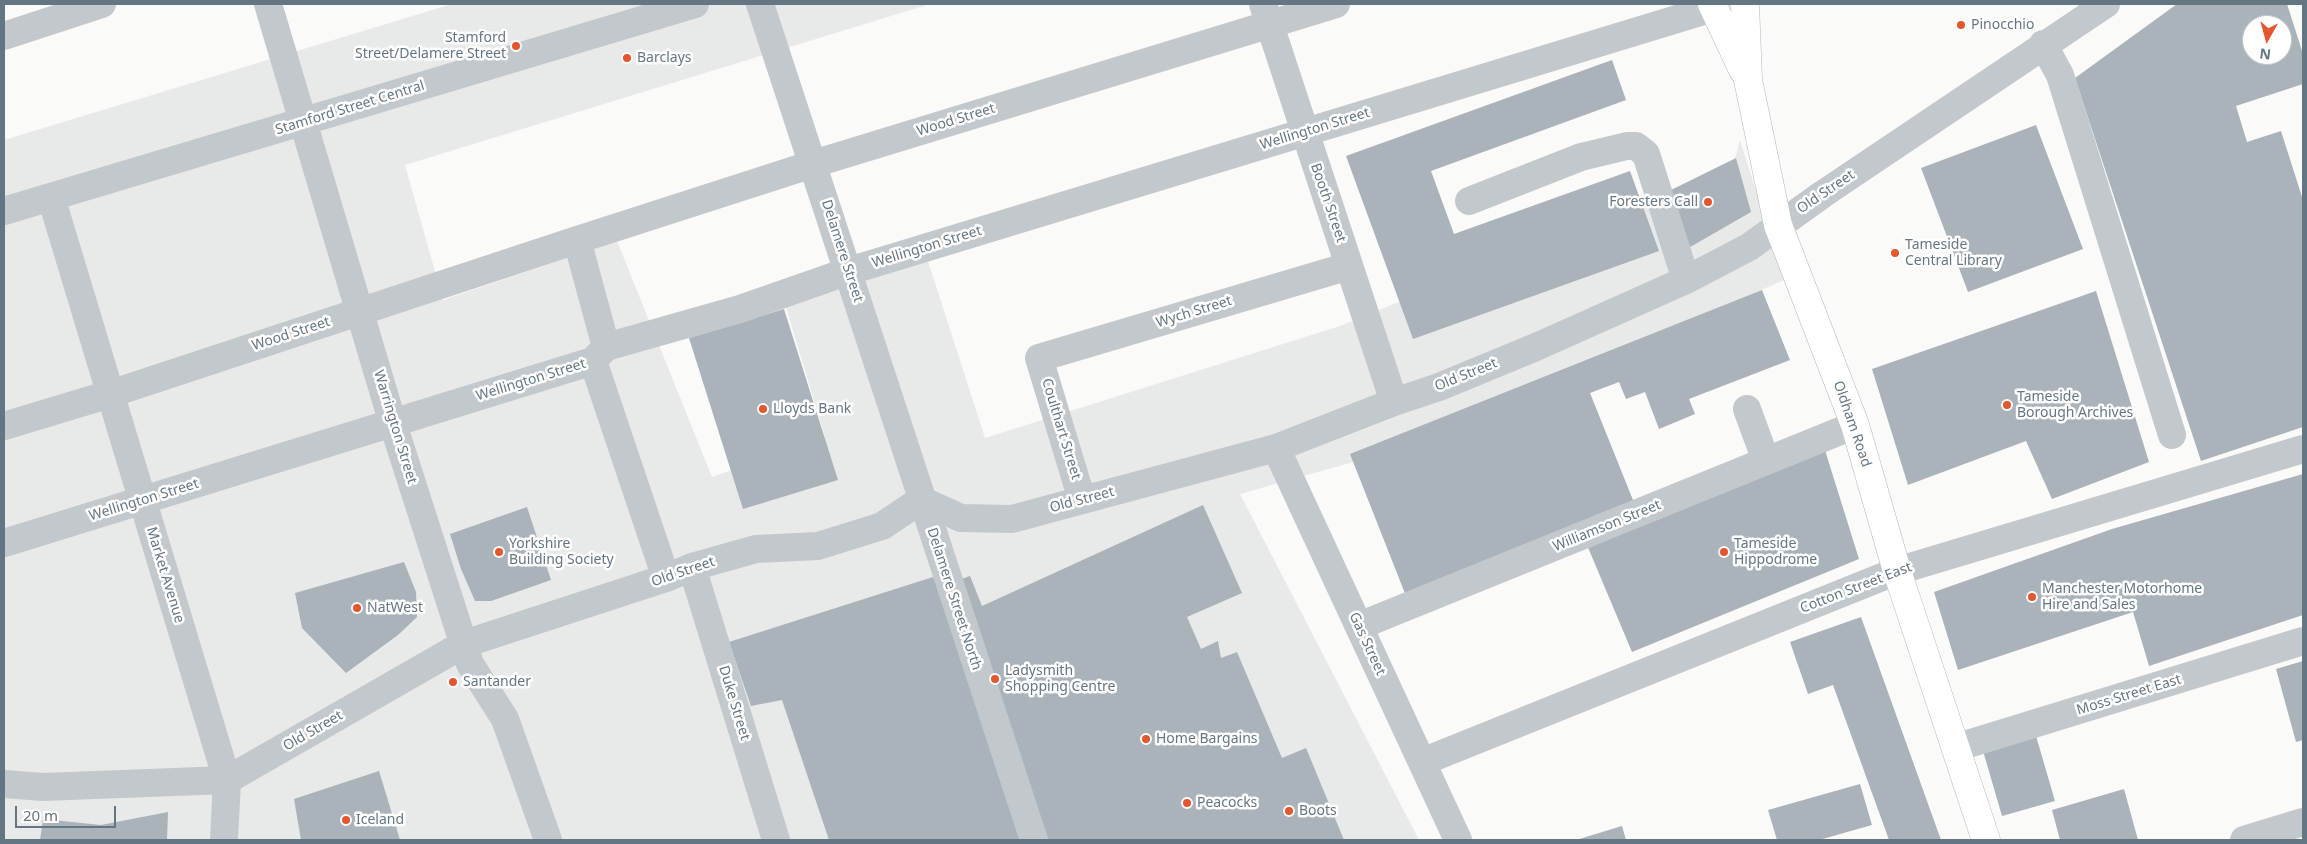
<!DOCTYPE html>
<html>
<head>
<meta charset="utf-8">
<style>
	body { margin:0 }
	#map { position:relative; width:2307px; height:844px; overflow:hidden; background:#fafaf8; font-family:"Noto Sans",sans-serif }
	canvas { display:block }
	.frame { position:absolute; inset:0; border:5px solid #657683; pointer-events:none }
	.north { position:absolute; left:2242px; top:15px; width:50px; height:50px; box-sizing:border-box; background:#fff; border:1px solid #c1c8cd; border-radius:50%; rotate:187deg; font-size:14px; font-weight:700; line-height:20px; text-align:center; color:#657683 }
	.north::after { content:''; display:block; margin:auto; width:18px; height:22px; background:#e4572e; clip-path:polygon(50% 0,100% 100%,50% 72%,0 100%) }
	.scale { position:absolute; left:15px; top:806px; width:101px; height:22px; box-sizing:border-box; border:2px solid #657683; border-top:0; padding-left:6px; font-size:15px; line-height:18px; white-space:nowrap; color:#657683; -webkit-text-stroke:4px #fff; paint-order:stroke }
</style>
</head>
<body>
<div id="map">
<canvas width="2307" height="844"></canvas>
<div class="frame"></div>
<div class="north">N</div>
<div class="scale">20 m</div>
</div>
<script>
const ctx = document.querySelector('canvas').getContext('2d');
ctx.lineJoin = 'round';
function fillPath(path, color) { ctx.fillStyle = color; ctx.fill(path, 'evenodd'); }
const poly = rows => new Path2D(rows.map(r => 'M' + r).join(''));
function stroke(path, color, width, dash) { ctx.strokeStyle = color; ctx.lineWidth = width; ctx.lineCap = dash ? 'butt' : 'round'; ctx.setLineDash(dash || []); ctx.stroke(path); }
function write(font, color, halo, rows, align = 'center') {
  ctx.font = font + ' "Noto Sans",sans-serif'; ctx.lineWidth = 5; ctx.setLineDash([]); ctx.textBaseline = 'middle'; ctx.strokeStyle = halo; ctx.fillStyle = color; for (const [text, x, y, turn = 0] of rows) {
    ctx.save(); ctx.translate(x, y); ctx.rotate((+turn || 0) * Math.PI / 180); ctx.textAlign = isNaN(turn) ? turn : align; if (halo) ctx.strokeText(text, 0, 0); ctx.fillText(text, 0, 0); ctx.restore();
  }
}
fillPath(poly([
	[452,4,930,4,405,165,443,300,617,241,712,477,825,437,784,301,927,258,985,438,1340,326,1665,193,1735,159,1740,140,1784,280,1389,452,1240,494,1419,840,4,840,4,140]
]), '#e8e9e9');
fillPath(poly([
	[2177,4,2287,4,2303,54,2303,84,2236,106,2247,142,2281,131,2303,200,2303,427,2201,461,2075,78],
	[2252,25,2282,25,2282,55,2252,55],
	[1612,60,1626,100,1431,171,1454,234,1630,171,1659,251,1413,339,1346,156],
	[2036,125,2083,249,1968,292,1921,168],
	[1736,158,1751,212,1685,250,1665,193],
	[1762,290,1790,360,1689,399,1695,414,1659,429,1645,392,1626,399,1619,382,1590,393,1635,505,1406,596,1350,454],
	[2096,291,2149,462,2052,499,2026,441,1908,485,1872,369],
	[784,309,838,480,743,509,689,338],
	[1824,447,1859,559,1632,652,1587,545],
	[2303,474,2303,615,2149,666,2133,612,1958,670,1934,592,2112,529],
	[1203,505,1242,593,1187,617,1201,649,1218,641,1221,658,1237,652,1282,758,1306,748,1344,840,829,840,782,700,751,706,729,642,933,577,939,587,970,576,982,606],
	[527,507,551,580,491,601,475,601,461,569,450,534],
	[404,562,416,592,417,617,398,635,346,673,302,628,295,593],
	[1861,617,1941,840,1889,840,1833,685,1808,694,1790,642],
	[2303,661,2303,740,2296,742,2276,669],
	[2034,729,2055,801,2002,816,1981,744],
	[379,771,400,840,301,840,294,799],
	[1860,784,1872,825,1819,840,1777,840,1768,810],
	[2124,789,2138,840,2060,840,2052,810],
	[168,812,167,840,40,840,43,819,101,825],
	[1622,826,1626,840,1576,840]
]), '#aab3b9');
const highway = poly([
	[1712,4,1743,70],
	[1745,4,1748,80,1778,225,1855,425,1897,571,1986,840]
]);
stroke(highway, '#b4b9bd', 29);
stroke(poly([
	[268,4,393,424,470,664,505,719,548,840],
	[760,4,1034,840],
	[1263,4,1394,402],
	[4,36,102,4],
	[2043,44,2060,75,2172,435],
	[51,197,227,780,224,840],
	[1469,201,1581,157,1627,146,1636,146,1646,154,1686,280],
	[4,211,695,4],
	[606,347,577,240,813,164,1336,4],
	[593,361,666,578],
	[1747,409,1766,461],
	[4,426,110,394,577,240],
	[1276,448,1458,840],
	[921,500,961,518,1012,519,1276,448,1394,402,1439,387,1536,347,1686,280,1749,247,1823,194,2106,4],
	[1082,500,1039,358,1349,266],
	[4,543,593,361,606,347,740,309,849,271,1713,8],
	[692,567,776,840],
	[1359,626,1855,425],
	[1955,748,2303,641],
	[1422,762,1897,571,2303,449],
	[4,784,43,787,227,780,464,644,666,578,692,567,756,549,818,546,882,526,921,500],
	[2244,840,2303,822]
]), '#c3c8cc', 28);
stroke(highway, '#fff', 28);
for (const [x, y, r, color] of [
	[1961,25,5,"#e4572e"],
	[516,46,5,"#e4572e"],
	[627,58,5,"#e4572e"],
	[1708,202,5,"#e4572e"],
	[1895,253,5,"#e4572e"],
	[2007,405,5,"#e4572e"],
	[763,409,5,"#e4572e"],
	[499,552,5,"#e4572e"],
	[1724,552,5,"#e4572e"],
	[2032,597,5,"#e4572e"],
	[357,608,5,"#e4572e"],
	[995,679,5,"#e4572e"],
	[453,682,5,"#e4572e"],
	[1146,739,5,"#e4572e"],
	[1187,803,5,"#e4572e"],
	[1289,811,5,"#e4572e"],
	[346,820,5,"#e4572e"]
]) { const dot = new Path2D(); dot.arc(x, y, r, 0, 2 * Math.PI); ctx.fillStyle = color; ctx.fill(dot); stroke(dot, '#fff', 2); }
write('14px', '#657683', '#fff', [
	["Pinocchio",1971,25],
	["Stamford",506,38,"right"],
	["Street/Delamere Street",506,54,"right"],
	["Barclays",637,58],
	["Foresters Call",1698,202,"right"],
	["Tameside",1905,245],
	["Central Library",1905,261],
	["Tameside",2017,397],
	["Borough Archives",2017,413],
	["Lloyds Bank",773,409],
	["Yorkshire",509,544],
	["Building Society",509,560],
	["Tameside",1734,544],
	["Hippodrome",1734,560],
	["Manchester Motorhome",2042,589],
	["Hire and Sales",2042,605],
	["NatWest",367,608],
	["Ladysmith",1005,671],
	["Shopping Centre",1005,687],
	["Santander",463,682],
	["Home Bargains",1156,739],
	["Peacocks",1197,803],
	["Boots",1299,811],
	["Iceland",356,820]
], 'left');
write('14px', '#657683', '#fff', [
	["Stamford Street Central",350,108,-17],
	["Wood Street",956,120,-17],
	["Wellington Street",1315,129,-17],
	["Old Street",1826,192,-34],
	["Booth Street",1328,203,71],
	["Wellington Street",927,247,-17],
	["Delamere Street",842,251,72],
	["Wych Street",1194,312,-17],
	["Wood Street",291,334,-18],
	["Old Street",1466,375,-22],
	["Wellington Street",531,380,-17],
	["Oldham Road",1852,424,71],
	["Warrington Street",395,427,73],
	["Coulthart Street",1061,429,73],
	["Wellington Street",144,500,-17],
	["Old Street",1082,500,-15],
	["Williamson Street",1607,526,-22],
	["Old Street",683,572,-19],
	["Market Avenue",165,575,73],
	["Cotton Street East",1856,588,-21],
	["Delamere Street North",954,599,72],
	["Gas Street",1367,644,65],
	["Moss Street East",2129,695,-17],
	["Duke Street",734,703,73],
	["Old Street",313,731,-30]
]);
</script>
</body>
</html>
